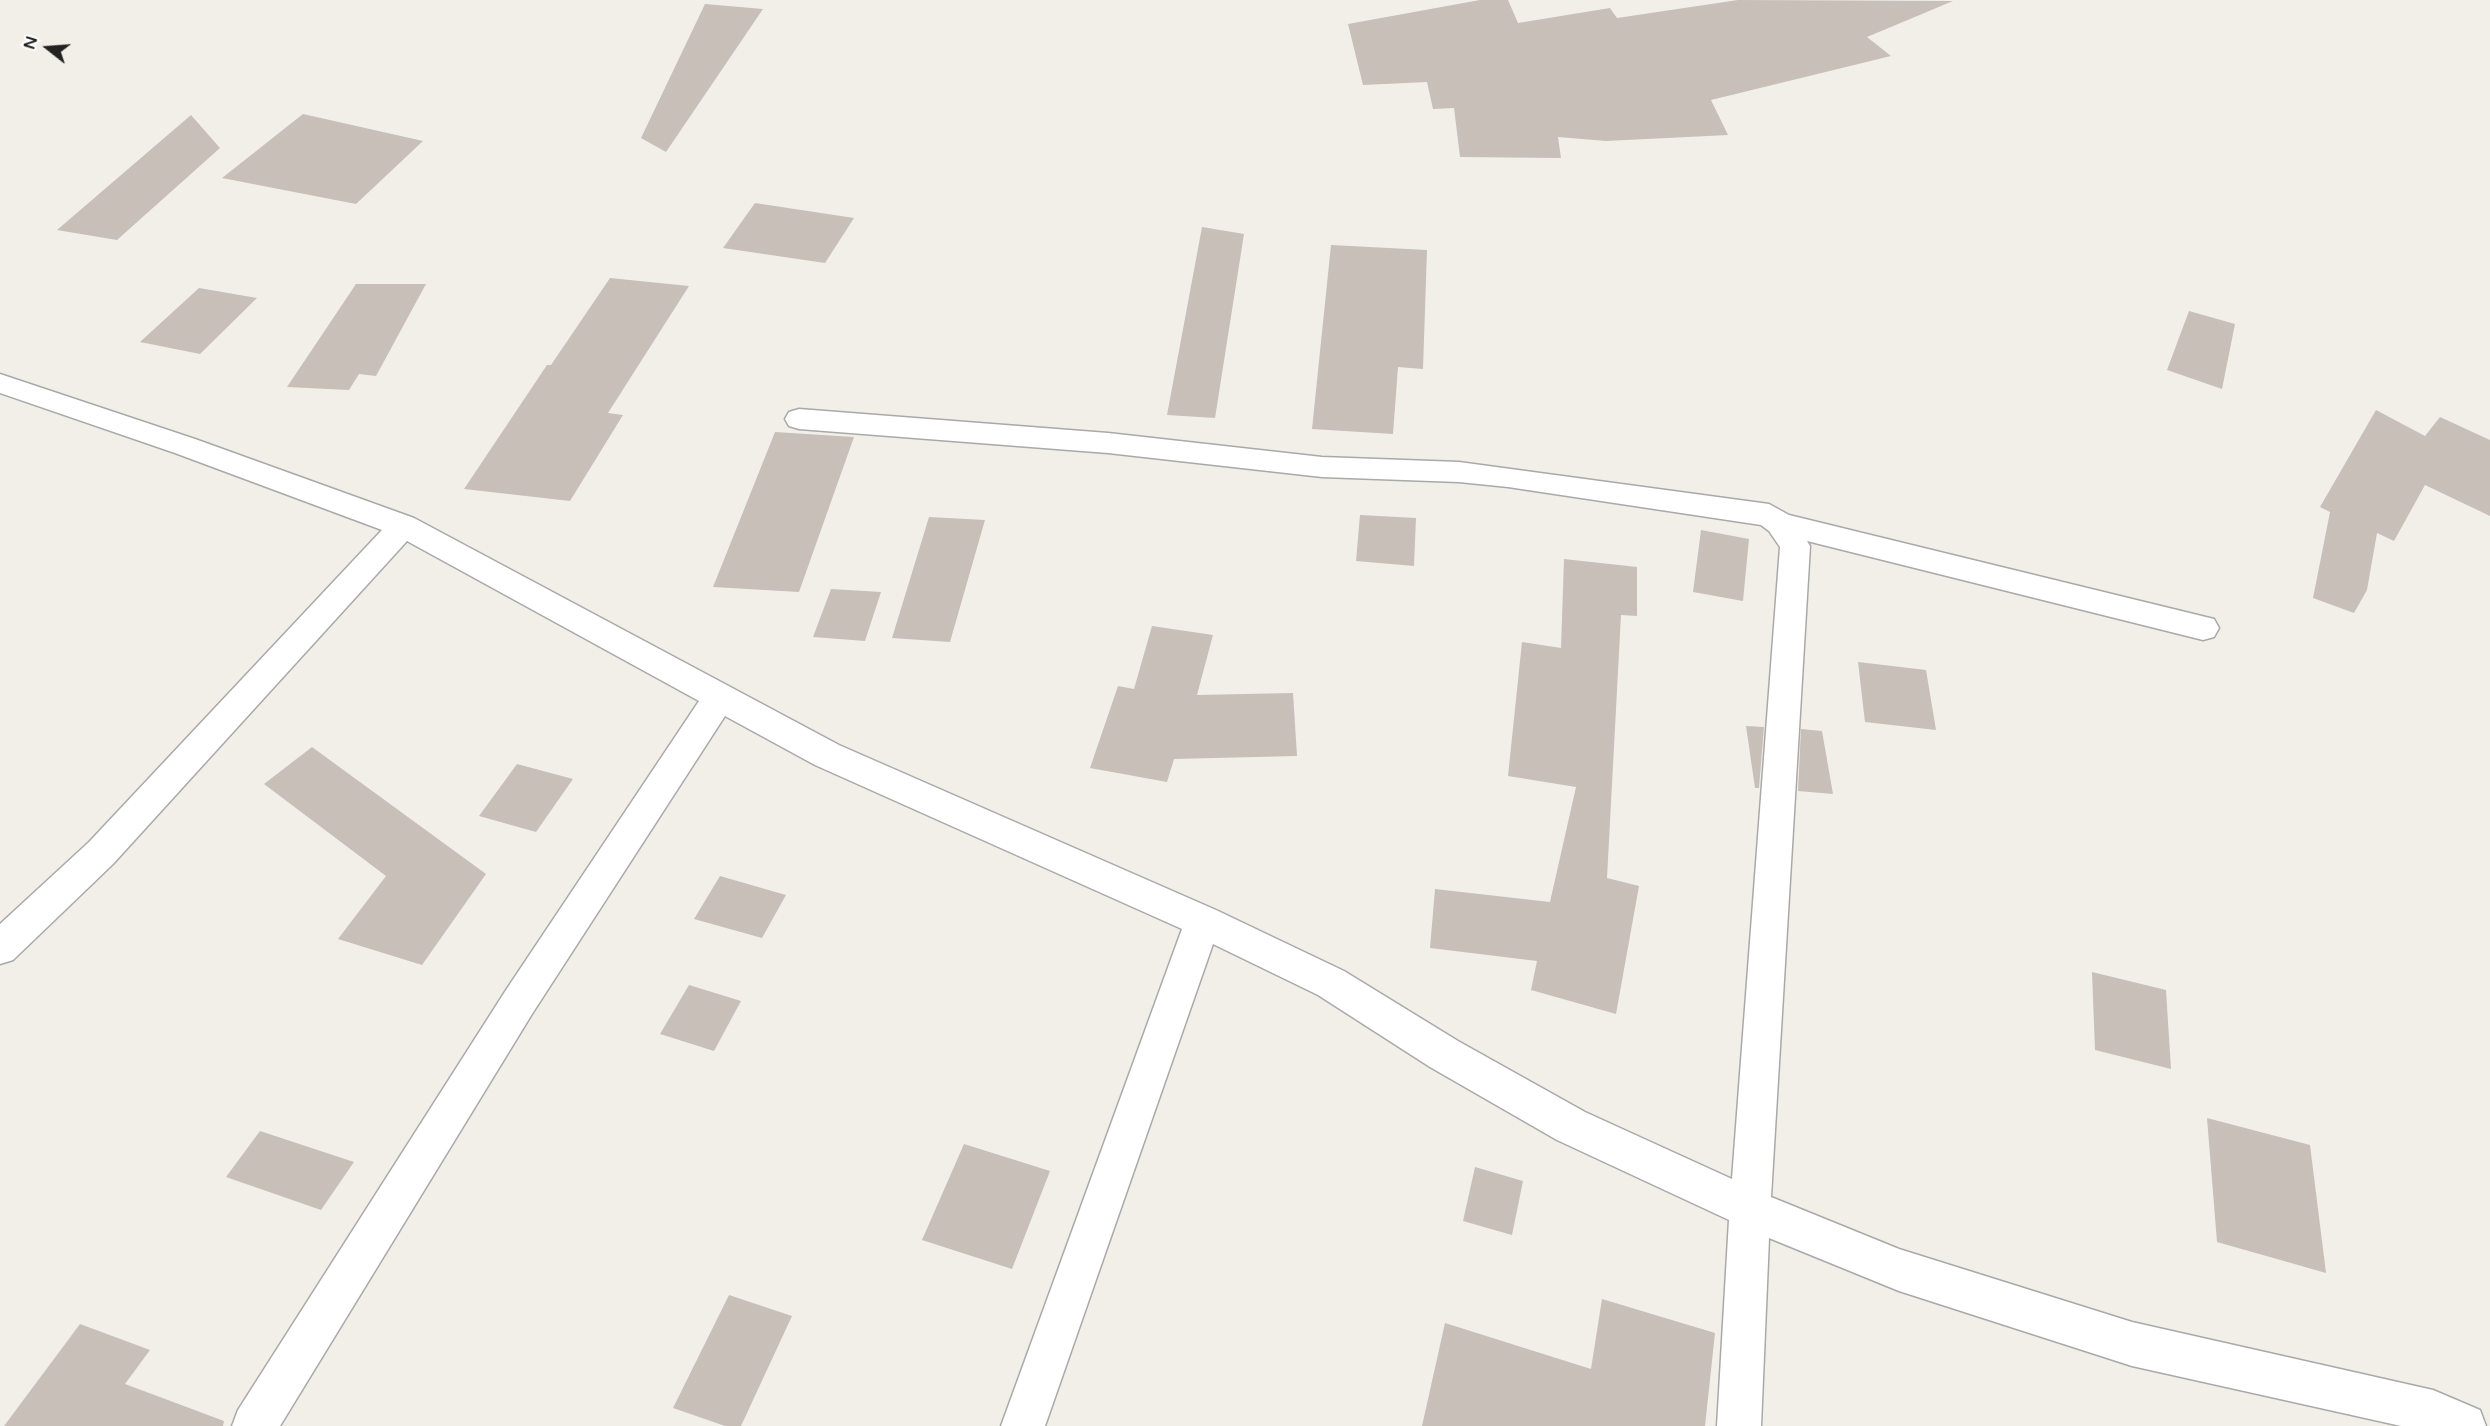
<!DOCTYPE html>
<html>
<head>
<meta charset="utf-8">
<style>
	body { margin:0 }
	#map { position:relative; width:2490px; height:1426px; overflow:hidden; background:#f2efe9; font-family:"Varela Round",sans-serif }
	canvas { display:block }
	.north { position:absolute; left:18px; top:18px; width:60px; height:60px; -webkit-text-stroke:4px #fff; paint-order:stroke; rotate:287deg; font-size:16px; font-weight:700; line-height:24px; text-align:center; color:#222 }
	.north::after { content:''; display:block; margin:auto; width:21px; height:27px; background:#222; clip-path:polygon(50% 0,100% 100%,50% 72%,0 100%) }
</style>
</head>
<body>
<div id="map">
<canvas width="2490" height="1426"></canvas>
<div class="north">N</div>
</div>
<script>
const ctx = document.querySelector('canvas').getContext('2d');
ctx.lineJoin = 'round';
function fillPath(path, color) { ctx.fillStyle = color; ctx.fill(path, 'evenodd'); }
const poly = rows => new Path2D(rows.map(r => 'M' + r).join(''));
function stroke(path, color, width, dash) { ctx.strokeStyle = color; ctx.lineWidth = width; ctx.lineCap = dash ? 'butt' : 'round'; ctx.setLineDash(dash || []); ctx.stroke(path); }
fillPath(poly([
	[1480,0,1508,0,1518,23,1610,8,1617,18,1738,0,1953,1,1867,37,1891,56,1711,100,1728,135,1606,141,1558,137,1561,158,1460,157,1454,108,1433,109,1427,82,1363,85,1348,24],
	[705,4,763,9,666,152,641,138],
	[303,114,423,141,356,204,222,178],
	[191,115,220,148,117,240,57,230],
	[755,203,854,218,825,263,723,248],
	[1202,227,1244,234,1215,418,1167,415],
	[1331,245,1427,250,1423,369,1398,367,1393,434,1312,429],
	[610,278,689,286,608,413,623,415,570,501,464,489,547,365,551,365],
	[356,284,426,284,376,376,359,374,349,390,287,387],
	[199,288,257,298,200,354,140,342],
	[2189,311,2235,324,2222,389,2167,370],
	[2376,410,2425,436,2440,417,2490,440,2490,516,2425,485,2394,541,2377,533,2367,590,2354,613,2313,598,2330,512,2320,507],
	[775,432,854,437,799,592,713,587],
	[1360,515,1416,518,1414,566,1356,561],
	[929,517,985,520,950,642,892,638],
	[1701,530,1749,539,1743,601,1693,592],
	[1564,559,1637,567,1637,616,1621,615,1607,878,1639,886,1616,1014,1531,990,1537,961,1430,948,1435,889,1550,902,1576,787,1508,776,1522,642,1561,648],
	[831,589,881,592,865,641,813,637],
	[1152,626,1213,635,1197,695,1293,693,1297,756,1174,759,1167,782,1090,768,1118,686,1134,689],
	[1858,662,1926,670,1936,730,1865,722],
	[1746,726,1764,727,1759,788,1755,788],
	[1801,729,1822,731,1833,794,1798,791],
	[312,747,486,874,422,965,338,939,386,876,264,784],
	[517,764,573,779,536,832,479,816],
	[720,876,786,895,762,938,694,919],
	[2092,972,2166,990,2171,1069,2095,1050],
	[689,985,741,1001,714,1051,660,1034],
	[2207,1118,2310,1145,2326,1273,2217,1242],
	[260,1131,354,1162,321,1210,226,1177],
	[964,1144,1050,1171,1012,1269,922,1240],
	[1475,1167,1523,1181,1512,1235,1463,1221],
	[729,1295,792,1316,741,1426,725,1426,673,1408],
	[1602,1299,1715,1333,1705,1426,1422,1426,1445,1323,1591,1369],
	[80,1324,150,1350,125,1384,224,1421,223,1426,4,1426]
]), '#c7bfb8');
const minor = poly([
	[0,374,195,439,414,518,839,745,1216,910,1344,971,1458,1041,1585,1112,1732,1179,1780,547,1769,531,1761,525,1508,487,1459,482,1322,477,1108,453,799,429,789,426,785,419,789,412,799,409,1108,433,1322,457,1459,462,1769,504,1789,515,2214,619,2219,628,2214,637,2203,640,1807,541,1810,546,1771,1197,1899,1249,2132,1322,2433,1390,2480,1410,2486,1426,2401,1426,2132,1366,1899,1291,1769,1238,1761,1426,1717,1426,1729,1220,1557,1140,1430,1067,1318,995,1213,944,1045,1426,1001,1426,1182,929,815,765,725,716,532,1014,280,1426,232,1426,238,1410,506,990,699,701,407,541,113,864,13,960,0,964,0,924,89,842,382,530,175,453,0,393,0,374]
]);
stroke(minor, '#a9a9a9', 3);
fillPath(minor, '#fff');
</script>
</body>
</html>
